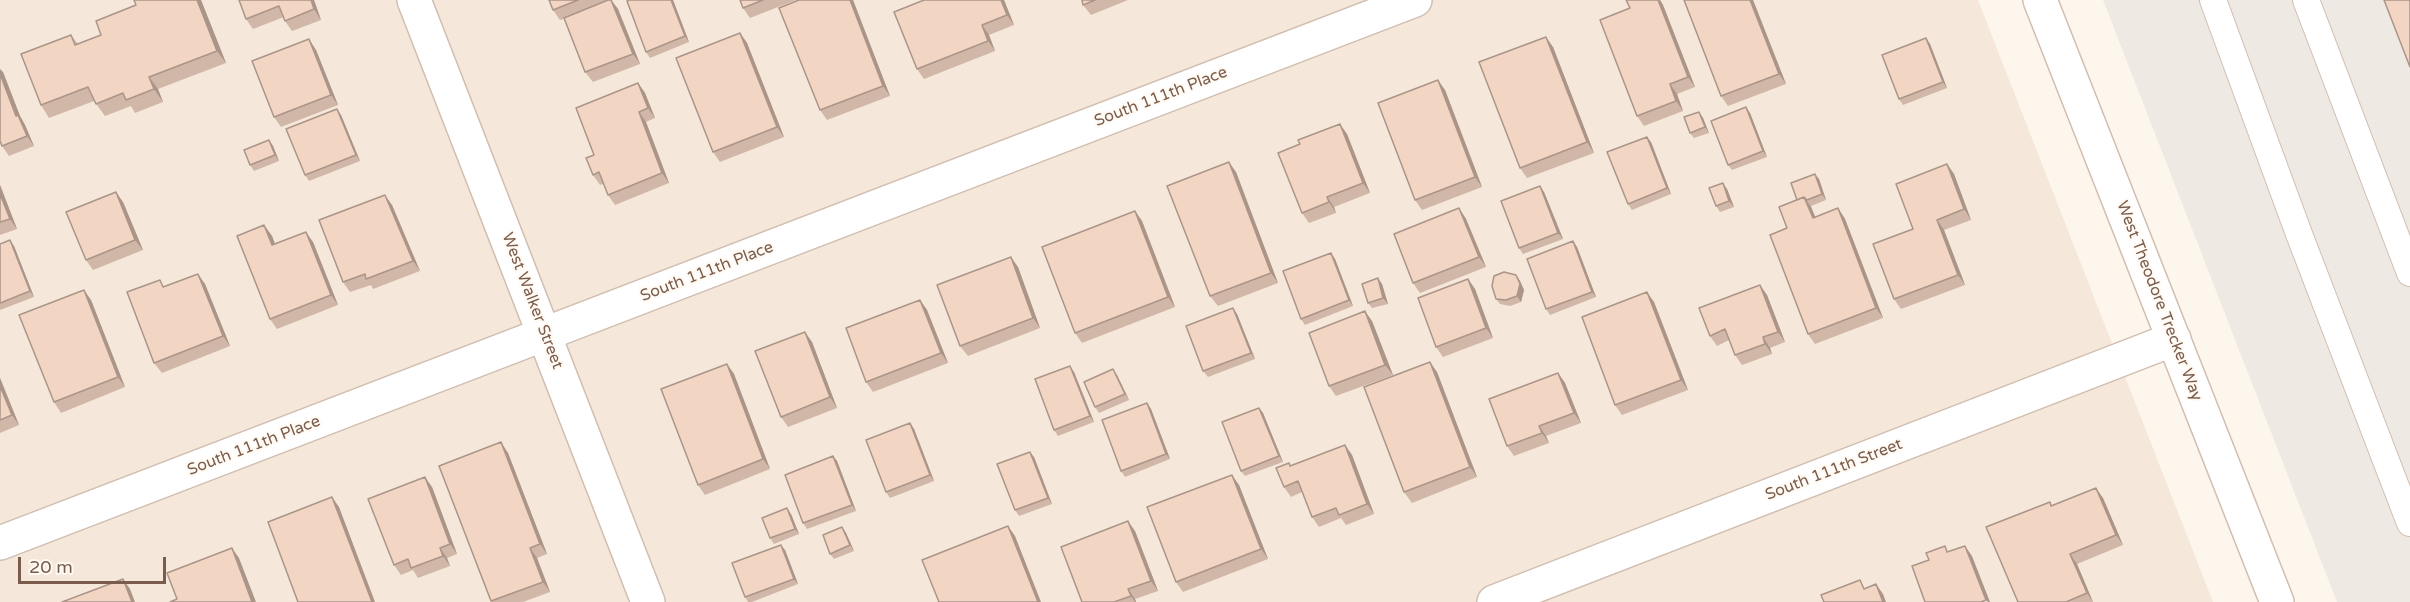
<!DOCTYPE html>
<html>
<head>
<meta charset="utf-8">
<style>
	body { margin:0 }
	#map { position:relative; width:2410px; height:602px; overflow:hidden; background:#fdf6ec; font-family:"Varela Round",sans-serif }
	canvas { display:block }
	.scale { position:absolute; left:18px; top:557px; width:148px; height:27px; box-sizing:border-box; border:3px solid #7a5c4d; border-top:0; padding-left:8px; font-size:18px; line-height:21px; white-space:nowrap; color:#7a5c4d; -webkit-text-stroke:4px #fffaf3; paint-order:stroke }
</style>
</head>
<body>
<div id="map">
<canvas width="2410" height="602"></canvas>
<div class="scale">20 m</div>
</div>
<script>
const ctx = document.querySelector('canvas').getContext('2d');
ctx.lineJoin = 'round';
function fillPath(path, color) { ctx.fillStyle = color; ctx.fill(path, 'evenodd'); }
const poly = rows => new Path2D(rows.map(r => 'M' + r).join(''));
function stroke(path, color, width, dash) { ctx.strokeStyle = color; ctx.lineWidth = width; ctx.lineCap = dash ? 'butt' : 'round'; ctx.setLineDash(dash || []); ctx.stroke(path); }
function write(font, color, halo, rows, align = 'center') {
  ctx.font = font + ' "Varela Round",sans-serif'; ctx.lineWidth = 4.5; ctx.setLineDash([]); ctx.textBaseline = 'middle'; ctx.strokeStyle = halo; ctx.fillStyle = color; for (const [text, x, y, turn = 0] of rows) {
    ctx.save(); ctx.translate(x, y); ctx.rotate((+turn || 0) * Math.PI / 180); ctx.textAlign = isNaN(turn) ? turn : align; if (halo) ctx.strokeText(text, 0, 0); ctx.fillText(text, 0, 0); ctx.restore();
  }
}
fillPath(poly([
	[0,0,1978,0,2213,602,0,602]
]), '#f5e8da');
fillPath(poly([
	[2103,0,2410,0,2410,602,2337,602]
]), '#efe9e4');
const lane = poly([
	[2213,0,2299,234,2410,523],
	[2306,0,2410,273]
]);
const street = poly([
	[414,0,648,602],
	[2040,0,2277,602],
	[0,543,1415,0],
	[1494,602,2174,339]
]);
stroke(lane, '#d1beb0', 28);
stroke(street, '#d1beb0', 36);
stroke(lane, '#fff', 26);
stroke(street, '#fff', 33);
fillPath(poly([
	[134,0,201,0,226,63,158,89,163,102,135,113,131,106,105,116,94,101,49,118,41,105,71,35,78,44,101,35,136,5],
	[239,0,314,0,321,20,292,31,285,21,284,17,253,29,246,19],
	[549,0,611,0,618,9,640,64,593,82,585,72,564,19,560,20,553,10],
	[629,0,673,0,689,42,650,58,646,52],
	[740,0,796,0,750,18,743,8],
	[853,0,890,96,827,120,820,110],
	[924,0,1004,0,1014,25,989,35,995,51,924,79,917,69],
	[1082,0,1128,0,1091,15,1083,5],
	[1626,0,1660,0,1663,5,1695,87,1677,94,1683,111,1644,126,1637,116,1630,8],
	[1684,0,1753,0,1786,84,1728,106,1721,96],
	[740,33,747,43,784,137,720,162,713,152],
	[1926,38,1930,44,1947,88,1903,105,1899,99],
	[1553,47,1594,153,1527,178,1520,168],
	[316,50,338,105,281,127,274,117],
	[3,72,20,116,25,125,34,146,9,156,2,146],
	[638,83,645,93,655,118,646,122,669,183,615,205,608,195,603,184,600,185,593,175],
	[1445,90,1482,187,1422,210,1415,200],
	[1699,112,1703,118,1709,133,1694,138,1690,133],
	[1750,113,1767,157,1732,170,1728,165],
	[341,115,360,161,309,181,305,175],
	[1347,134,1370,193,1334,207,1336,213,1309,223,1302,213],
	[269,140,273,146,279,161,254,171,250,165],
	[1651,142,1671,194,1632,210,1628,204],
	[1947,164,1954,174,1971,220,1944,230,1965,285,1901,309,1894,299,1913,229],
	[1236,172,1278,283,1218,306,1210,296],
	[1819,179,1826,200,1811,206,1815,217,1838,208,1845,219,1883,318,1815,344,1808,334,1787,228,1797,200],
	[0,185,17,229,0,235],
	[1727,189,1734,207,1720,212,1716,206],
	[1544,192,1563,239,1523,254,1519,248],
	[123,202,143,250,93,270,86,260],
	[392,205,420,271,373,289,371,285,350,292,343,282],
	[1459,208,1466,219,1486,267,1420,293,1413,283],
	[1135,211,1142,221,1175,307,1082,343,1075,333],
	[264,225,272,236,275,244,313,242,338,305,277,329,270,319],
	[1573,241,1577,247,1596,297,1550,315,1546,309],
	[0,244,14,246,34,297,0,310],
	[1331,253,1335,259,1353,306,1305,325,1301,319],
	[1018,267,1040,328,968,356,960,346],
	[1516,275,1520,281,1524,290,1521,302,1510,306,1500,304,1496,299],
	[1468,279,1475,289,1493,338,1443,357,1436,347],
	[205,284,230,346,162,373,154,363,164,287],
	[1382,284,1388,304,1372,308,1368,303],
	[1767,295,1785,342,1770,348,1772,354,1742,365,1735,355,1729,340,1717,346,1710,336],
	[91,300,125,387,61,413,54,402],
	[920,300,927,310,948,363,873,392,866,382],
	[1654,302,1688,390,1622,415,1615,405],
	[1237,314,1255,359,1208,377,1203,371],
	[1372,321,1393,375,1336,396,1329,386],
	[812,342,837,408,788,427,781,417],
	[727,364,734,374,770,469,705,495,698,485],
	[1074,372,1094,422,1058,436,1054,430],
	[1437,372,1477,477,1412,503,1404,492],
	[1558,373,1565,383,1581,423,1546,436,1549,443,1514,456,1507,446],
	[1117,375,1129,400,1099,413,1095,407],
	[0,378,19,425,0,433],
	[1147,403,1151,409,1170,459,1125,477,1121,471],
	[1259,408,1263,413,1283,462,1245,476,1241,471],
	[910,423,914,429,934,481,890,498,886,492],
	[1345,445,1352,455,1374,514,1346,525,1341,518,1319,527,1312,517,1302,492,1291,497,1284,487,1289,463,1291,466],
	[508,453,547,554,537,558,550,592,523,602,492,602,439,466],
	[833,456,837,461,856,511,807,529,803,523],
	[1034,457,1052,504,1019,516,1015,510],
	[1239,485,1268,559,1183,592,1176,582],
	[432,487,457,554,447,558,450,566,418,578,413,570,401,575,394,565],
	[2103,498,2123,545,2077,564,2093,602,2018,602,2050,502,2052,506],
	[791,514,799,534,774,544,770,538],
	[842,527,846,533,854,551,834,559,830,554],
	[1135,531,1158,591,1135,599,1136,602,1082,602],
	[785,550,798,584,752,602,748,602,745,597]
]), '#d1b7a8');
fillPath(poly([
	[197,0,201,0,226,63,217,51],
	[311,0,314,0,321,20,314,9],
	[611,0,618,9,640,64,633,54],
	[671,0,673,0,689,42,685,36],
	[850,0,853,0,890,96,883,86],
	[1001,0,1004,0,1014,25,1007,15],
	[1658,0,1660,0,1663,5,1695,87,1688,77],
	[1750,0,1753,0,1786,84,1779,74],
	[982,25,989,35,995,51,988,41],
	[740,33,747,43,784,137,777,127],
	[1546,37,1553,47,1594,153,1587,142],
	[1926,38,1930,44,1947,88,1943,82],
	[309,39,316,50,338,105,331,95],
	[0,69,3,72,20,116,25,125,34,146,27,136,16,116,0,74],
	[149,77,158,89,163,102,154,89],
	[1438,80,1445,90,1482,187,1475,177],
	[638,83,645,93,655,118,648,108],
	[1670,84,1677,94,1683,111,1676,101],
	[1746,107,1750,113,1767,157,1763,151],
	[337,109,341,115,360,161,356,155],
	[639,112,646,122,669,183,662,173],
	[1699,112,1703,118,1709,133,1705,127],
	[1340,124,1347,134,1370,193,1363,183],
	[1647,137,1651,142,1671,194,1667,188],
	[269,140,273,146,279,161,275,155],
	[1229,162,1236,172,1278,283,1271,273],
	[1947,164,1954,174,1971,220,1964,209],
	[1815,174,1819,179,1826,200,1822,194],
	[1723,183,1727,189,1734,207,1729,201],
	[0,185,17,229,10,219,0,194],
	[1540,186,1544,192,1563,239,1558,233],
	[116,192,123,202,143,250,135,240],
	[385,195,392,205,420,271,413,261],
	[1327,197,1334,207,1336,213,1329,202],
	[1804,197,1811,207,1820,228,1813,218],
	[1459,208,1466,219,1486,267,1479,257],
	[1838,208,1845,219,1883,318,1876,308],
	[1135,211,1142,221,1175,307,1168,297],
	[1937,220,1944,230,1965,285,1958,275],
	[264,225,272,236,279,255,272,245],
	[306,232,313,242,338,305,331,295],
	[10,240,14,246,34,297,30,291],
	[1573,241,1577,247,1596,297,1592,292],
	[1331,253,1335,259,1353,306,1349,300],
	[1011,257,1018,267,1040,328,1033,318],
	[198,274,205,284,230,346,223,336],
	[1516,275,1520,281,1524,290,1521,302,1517,296],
	[1378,278,1382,284,1388,304,1383,298],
	[1468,279,1475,289,1493,338,1486,328],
	[1760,285,1767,295,1785,342,1778,332],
	[84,290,91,300,125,387,118,377],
	[1647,292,1654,302,1688,390,1681,380],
	[920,300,927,310,948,363,941,353],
	[1233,308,1237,314,1255,359,1251,353],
	[1365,311,1372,321,1393,375,1385,365],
	[805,332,812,342,837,408,830,397],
	[1763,337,1770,348,1772,354,1765,344],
	[1430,362,1437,372,1477,477,1470,467],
	[727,364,734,374,770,469,763,459],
	[1070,366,1074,372,1094,422,1090,416],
	[1113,369,1117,375,1129,400,1125,394],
	[1558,373,1565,383,1581,423,1574,413],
	[0,378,19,425,12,415,0,386],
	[1147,403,1151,409,1170,459,1166,454],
	[1259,408,1263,413,1283,462,1279,456],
	[910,423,914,429,934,481,930,475],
	[1539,426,1546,436,1549,443,1542,433],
	[501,442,508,453,547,554,540,544],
	[1345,445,1352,455,1374,514,1367,504],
	[1030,452,1034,457,1052,504,1048,498],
	[833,456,837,461,856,511,852,505],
	[1232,475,1239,485,1268,559,1261,549],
	[425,477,432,487,457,554,450,544],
	[2096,488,2103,498,2123,545,2116,535],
	[332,497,339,507,375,602,372,602],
	[787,508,791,514,799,534,795,529],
	[1128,521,1135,531,1158,591,1151,581],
	[1008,526,1015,536,1041,602,1038,602],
	[842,527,846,533,854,551,850,545],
	[781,545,785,550,798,584,794,579],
	[1965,546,1972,556,1990,602,1988,602,1986,600],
	[232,548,239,558,256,602,252,602],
	[440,548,447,558,450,566,443,556],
	[530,548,537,558,550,592,543,582],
	[2070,554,2077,564,2093,602,2087,593],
	[123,579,130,589,135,602,132,602],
	[1876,584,1883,594,1886,602,1883,602],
	[1128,589,1135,599,1136,602,1135,602,1131,596]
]), '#aa9588');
const building = poly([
	[134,0,197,0,217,51,149,77,154,89,126,100,123,93,96,104,88,87,41,105,21,54,71,35,75,45,101,35,96,21,136,5,134,0],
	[239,0,311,0,314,9,285,21,279,6,246,19,239,0],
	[549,0,578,0,553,10,549,0],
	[608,0,611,0,633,54,585,72,564,18,608,0],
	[629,0,671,0,685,36,646,52,627,1,629,0],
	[740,0,763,0,743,8,740,0],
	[799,0,850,0,883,86,820,110,779,8,799,0],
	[924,0,1001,0,1007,15,982,25,988,41,917,69,894,12,924,0],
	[1082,0,1095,0,1083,5,1082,0],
	[1626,0,1658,0,1688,77,1670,84,1676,101,1637,116,1600,20,1630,8,1626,0],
	[1684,0,1750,0,1779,74,1721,96,1684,0],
	[2384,0,2410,0,2410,67,2384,0],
	[740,33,777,127,713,152,676,58,740,33],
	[1546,37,1587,142,1520,168,1479,62,1546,37],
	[1926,38,1943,82,1899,99,1882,55,1926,38],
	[309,39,331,95,274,117,252,61,309,39],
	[0,74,16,116,18,115,27,136,2,146,0,141,0,74],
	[1438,80,1475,177,1415,200,1378,103,1438,80],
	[638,83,648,108,639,112,662,173,608,195,599,172,593,175,586,158,594,155,576,108,638,83],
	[1746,107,1763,151,1728,165,1711,121,1746,107],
	[337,109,356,155,305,175,286,129,337,109],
	[1699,112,1705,127,1690,133,1684,117,1699,112],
	[1340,124,1363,183,1327,197,1329,202,1302,213,1278,153,1300,144,1298,140,1340,124],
	[1647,137,1667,188,1628,204,1607,152,1647,137],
	[269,140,275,155,250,165,244,150,269,140],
	[1229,162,1271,273,1210,296,1167,186,1229,162],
	[1947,164,1964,209,1937,220,1958,275,1894,299,1873,244,1913,229,1896,184,1947,164],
	[1815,174,1822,194,1807,200,1804,197,1797,200,1791,183,1815,174],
	[1723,183,1729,201,1716,206,1709,188,1723,183],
	[1540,186,1558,233,1519,248,1501,201,1540,186],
	[116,192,135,240,86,260,66,212,116,192],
	[0,194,10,219,0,222,0,194],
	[385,195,413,261,366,279,365,274,343,282,319,220,385,195],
	[1804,197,1813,218,1838,208,1876,308,1808,334,1770,235,1787,228,1779,207,1804,197],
	[1459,208,1479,257,1413,283,1394,234,1459,208],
	[1135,211,1168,297,1075,333,1042,247,1135,211],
	[264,225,272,245,306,232,331,295,270,319,237,236,264,225],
	[10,240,30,291,0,303,0,244,10,240],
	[1573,241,1592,292,1546,309,1527,259,1573,241],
	[1331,253,1349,300,1301,319,1283,271,1331,253],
	[1011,257,1033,318,960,346,937,285,1011,257],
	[1504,272,1516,275,1520,284,1517,296,1506,300,1496,299,1492,286,1494,276,1504,272],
	[198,274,223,336,154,363,127,292,160,280,163,287,198,274],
	[1378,278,1383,298,1368,303,1362,284,1378,278],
	[1468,279,1486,328,1436,347,1418,298,1468,279],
	[1760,285,1778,332,1763,337,1765,344,1735,355,1725,329,1710,336,1699,308,1760,285],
	[84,290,118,377,54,402,19,315,84,290],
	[1647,292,1681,380,1615,405,1582,317,1647,292],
	[920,300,941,353,866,382,846,328,920,300],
	[1233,308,1251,353,1203,371,1186,326,1233,308],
	[1365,311,1385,365,1329,386,1309,333,1365,311],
	[805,332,830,397,781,417,755,351,805,332],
	[1430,362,1470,467,1404,492,1364,387,1430,362],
	[727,364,763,459,698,485,661,389,727,364],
	[1070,366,1090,416,1054,430,1035,379,1070,366],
	[1113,369,1125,394,1095,407,1084,382,1113,369],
	[1558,373,1574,413,1539,426,1542,433,1507,446,1489,399,1558,373],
	[0,386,12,415,0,420,0,386],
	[1147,403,1166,454,1121,471,1102,420,1147,403],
	[1259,408,1279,456,1241,471,1222,422,1259,408],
	[910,423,930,475,886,492,866,440,910,423],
	[501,442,540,544,530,548,543,582,491,601,439,466,501,442],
	[1345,445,1367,504,1339,515,1336,508,1312,517,1298,481,1284,487,1276,468,1289,463,1290,466,1345,445],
	[1030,452,1048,498,1015,510,997,464,1030,452],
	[833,456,852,505,803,523,785,475,833,456],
	[1232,475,1261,549,1176,582,1147,507,1232,475],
	[425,477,450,544,440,548,443,556,411,568,408,559,394,565,368,499,425,477],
	[2096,488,2116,535,2070,554,2087,593,2066,602,2018,602,1986,527,2050,502,2051,506,2096,488],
	[332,497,372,602,298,602,268,522,332,497],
	[787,508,795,529,770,538,762,518,787,508],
	[1128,521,1151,581,1128,589,1131,596,1114,602,1082,602,1061,547,1128,521],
	[1008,526,1038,602,939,602,922,560,1008,526],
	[842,527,850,545,830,554,823,535,842,527],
	[781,545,794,579,745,597,732,563,781,545],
	[1945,546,1947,552,1965,546,1986,600,1981,602,1925,602,1912,566,1929,560,1926,553,1945,546],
	[232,548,252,602,170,602,177,599,167,573,232,548],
	[123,579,132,602,62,602,123,579],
	[1860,580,1864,589,1876,584,1883,602,1824,602,1821,595,1860,580]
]);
fillPath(building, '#f3d5c3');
stroke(building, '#aa9588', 1.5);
write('16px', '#7a5c4d', '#fffaf3', [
	["South 111th Place",1161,97,-21],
	["South 111th Place",707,272,-21],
	["West Walker Street",532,301,69],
	["West Theodore Trecker Way",2159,301,69],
	["South 111th Place",254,446,-21],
	["South 111th Street",1834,470,-21]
]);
</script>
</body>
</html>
